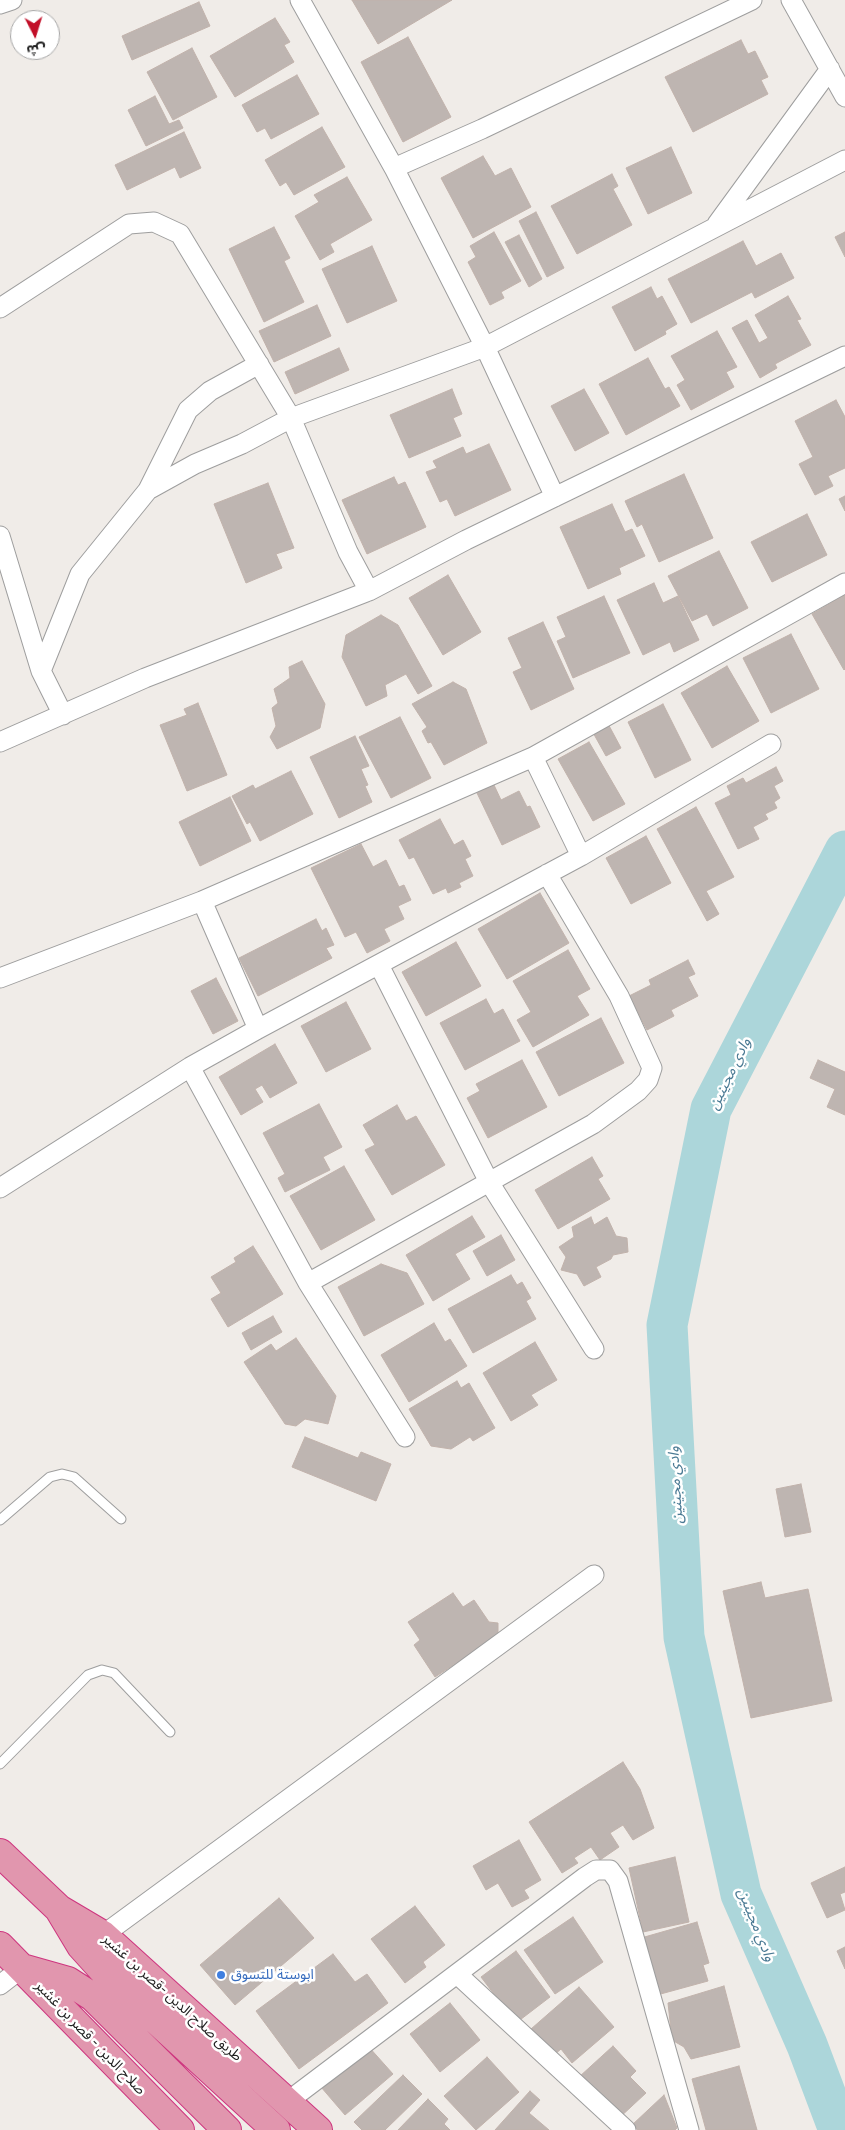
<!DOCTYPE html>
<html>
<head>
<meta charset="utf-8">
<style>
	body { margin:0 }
	#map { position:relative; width:845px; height:2130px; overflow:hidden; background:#f0ece8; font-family:"Fira Sans","Noto Sans Arabic",sans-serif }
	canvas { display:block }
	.north { position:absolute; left:10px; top:10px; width:50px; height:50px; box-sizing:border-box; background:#fff; border:1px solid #a6a6a6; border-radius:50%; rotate:175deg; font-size:14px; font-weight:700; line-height:20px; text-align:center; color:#212121 }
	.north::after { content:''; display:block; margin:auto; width:18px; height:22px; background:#c20f28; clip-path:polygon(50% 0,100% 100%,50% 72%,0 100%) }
</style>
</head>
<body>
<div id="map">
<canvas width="845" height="2130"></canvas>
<div class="north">ش</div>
</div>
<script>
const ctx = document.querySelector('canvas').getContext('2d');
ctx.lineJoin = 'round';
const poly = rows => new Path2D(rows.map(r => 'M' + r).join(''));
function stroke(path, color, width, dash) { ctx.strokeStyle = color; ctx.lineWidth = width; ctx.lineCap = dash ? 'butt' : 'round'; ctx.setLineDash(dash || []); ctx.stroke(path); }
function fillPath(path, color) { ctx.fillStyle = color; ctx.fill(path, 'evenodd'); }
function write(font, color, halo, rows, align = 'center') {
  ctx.font = font + ' "Fira Sans","Noto Sans Arabic",sans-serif'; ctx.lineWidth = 5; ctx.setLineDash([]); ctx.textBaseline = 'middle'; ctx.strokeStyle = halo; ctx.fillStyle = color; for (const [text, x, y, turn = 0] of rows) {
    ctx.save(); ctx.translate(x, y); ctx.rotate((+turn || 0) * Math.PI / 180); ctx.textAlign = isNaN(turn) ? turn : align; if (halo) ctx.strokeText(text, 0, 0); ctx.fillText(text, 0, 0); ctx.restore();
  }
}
stroke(poly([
	[839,2130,807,2045,741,1894,684,1637,667,1325,711,1109,845,851]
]), '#acd6da', 41);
const building = poly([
	[352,0,452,0,378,44,352,0],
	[199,2,210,26,132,60,122,36,199,2],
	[275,18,290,42,284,45,294,62,235,97,210,56,275,18],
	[408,37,451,117,403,142,361,62,408,37],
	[741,40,748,54,755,51,768,77,761,80,768,94,693,132,665,77,741,40],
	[192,48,217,97,173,120,147,72,192,48],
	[297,75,319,114,271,139,265,128,257,132,242,105,297,75],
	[155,96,169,124,179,120,183,128,146,146,128,110,155,96],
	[322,127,345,167,294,195,286,182,280,186,265,160,322,127],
	[184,132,201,168,180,178,175,167,127,190,115,165,184,132],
	[671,147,692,193,648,214,626,168,671,147],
	[483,156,495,176,511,168,531,207,473,238,441,178,483,156],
	[612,174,618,186,613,189,632,225,577,254,551,206,612,174],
	[347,177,372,220,330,244,334,252,320,260,295,216,319,202,314,195,347,177],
	[536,212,564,268,547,277,519,221,536,212],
	[274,227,290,258,284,261,304,302,264,322,229,249,274,227],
	[494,232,521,281,501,292,504,298,490,305,468,262,476,257,470,246,494,232],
	[845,232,845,257,835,237,845,232],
	[519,235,542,279,529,287,505,242,519,235],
	[743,241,756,266,781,253,794,278,755,298,752,292,691,323,668,279,743,241],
	[372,246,397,301,347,323,322,269,372,246],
	[651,287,657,299,662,296,677,324,665,331,666,334,635,351,612,307,651,287],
	[788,296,801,319,797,320,811,345,775,364,777,368,760,378,732,328,747,320,759,343,768,338,755,315,788,296],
	[317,305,331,336,274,362,259,331,317,305],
	[717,331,737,367,726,372,734,387,691,410,677,385,685,380,671,356,717,331],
	[339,348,349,370,295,394,285,372,339,348],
	[648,358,665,389,669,387,680,406,626,435,599,384,648,358],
	[452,389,462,414,453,418,461,436,409,458,390,415,452,389],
	[584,389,609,433,575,451,551,406,584,389],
	[836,400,845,417,845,468,828,476,833,486,815,495,799,464,813,457,795,421,836,400],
	[489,444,511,490,455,516,447,499,440,502,426,472,437,468,433,461,463,447,466,454,489,444],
	[684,474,713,538,659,562,642,524,637,527,625,501,684,474],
	[394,477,398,485,405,482,426,527,367,554,342,500,394,477],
	[268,483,294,548,276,554,282,568,246,583,214,504,268,483],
	[845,496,845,511,839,499,845,496],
	[612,504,625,532,632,529,645,556,619,568,621,574,588,589,560,527,612,504],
	[807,514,827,555,772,582,751,542,807,514],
	[719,551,748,608,713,626,707,614,692,621,668,576,719,551],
	[448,575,481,632,443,655,409,598,448,575],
	[654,583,663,603,678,596,699,640,674,652,670,642,643,655,617,600,654,583],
	[845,595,845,669,844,670,812,614,845,595],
	[604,596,630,653,573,678,557,641,566,637,557,617,604,596],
	[381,615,398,625,432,686,418,694,406,674,385,685,387,696,366,706,342,657,346,635,381,615],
	[543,622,574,689,531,710,513,672,522,668,508,638,543,622],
	[791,634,819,689,771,713,743,658,791,634],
	[302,661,325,704,320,728,277,749,270,737,276,726,272,708,278,703,274,689,290,678,289,667,302,661],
	[727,666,759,721,712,748,681,693,727,666],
	[453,682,466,689,487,743,444,765,431,742,428,743,422,731,427,727,412,704,453,682],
	[198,703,227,775,187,791,160,725,187,715,184,709,198,703],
	[663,704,691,760,655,778,628,722,663,704],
	[400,717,431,778,391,798,359,737,400,717],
	[606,720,621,748,606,756,591,729,606,720],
	[355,736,369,766,361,769,368,785,365,786,372,802,339,818,310,757,355,736],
	[589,742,625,804,593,821,558,759,589,742],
	[776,767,783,781,774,786,780,798,774,802,777,808,765,814,768,819,753,827,759,839,738,849,715,803,731,795,727,786,743,778,746,783,776,767],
	[291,771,313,814,260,841,250,822,247,824,232,796,253,785,255,789,291,771],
	[494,785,501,800,519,791,527,807,530,806,540,827,502,845,477,793,494,785],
	[230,797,251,841,200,866,179,822,230,797],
	[696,807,734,877,706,891,719,914,707,921,657,829,696,807],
	[440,819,454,845,463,840,471,856,465,859,473,876,459,883,461,887,448,893,446,888,433,894,414,857,409,859,399,840,440,819],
	[646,836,671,883,631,904,606,858,646,836],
	[361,844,373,867,386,860,399,887,404,885,411,900,398,906,404,919,384,929,390,941,367,953,356,932,345,937,311,868,361,844],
	[540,893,569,943,507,979,478,929,540,893],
	[316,919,322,931,326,928,334,945,326,948,332,958,258,996,239,958,316,919],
	[456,942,481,986,426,1016,402,972,456,942],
	[568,950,590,989,577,996,589,1015,533,1047,517,1020,531,1012,513,981,568,950],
	[688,960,695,974,688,977,698,996,671,1010,674,1016,647,1030,629,996,651,985,649,980,688,960],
	[216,978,238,1021,213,1034,191,991,216,978],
	[486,999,494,1014,503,1009,520,1041,465,1070,440,1023,486,999],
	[346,1002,371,1049,326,1072,301,1026,346,1002],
	[601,1018,624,1063,559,1096,536,1052,601,1018],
	[275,1044,297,1083,270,1098,262,1085,255,1089,263,1102,241,1115,219,1077,275,1044],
	[522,1060,547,1107,488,1138,467,1098,480,1091,476,1084,522,1060],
	[818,1060,845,1072,845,1115,827,1107,835,1089,810,1078,818,1060],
	[319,1104,342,1147,323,1157,330,1170,285,1192,278,1178,285,1174,263,1133,319,1104],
	[397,1105,406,1121,416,1116,445,1165,392,1195,365,1150,375,1145,363,1125,397,1105],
	[592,1157,603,1176,598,1179,610,1199,558,1229,535,1190,592,1157],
	[344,1166,375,1220,321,1250,290,1196,344,1166],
	[472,1216,485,1237,455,1254,470,1279,433,1301,406,1255,472,1216],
	[591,1217,594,1225,607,1217,616,1236,627,1238,628,1252,613,1255,611,1259,596,1267,601,1277,584,1286,577,1274,561,1270,566,1257,559,1247,574,1237,572,1227,591,1217],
	[501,1235,515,1260,487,1276,473,1251,501,1235],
	[253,1246,283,1294,228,1327,211,1299,221,1293,211,1277,236,1262,234,1258,253,1246],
	[381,1264,407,1273,424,1304,364,1336,338,1287,381,1264],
	[511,1275,517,1285,522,1282,531,1298,526,1301,536,1319,473,1353,448,1309,511,1275],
	[273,1316,282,1332,251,1350,242,1333,273,1316],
	[434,1323,445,1342,450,1339,467,1366,409,1402,381,1355,434,1323],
	[296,1338,336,1396,328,1424,305,1419,296,1426,285,1424,244,1362,271,1344,276,1351,296,1338],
	[535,1342,557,1380,531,1395,538,1405,511,1421,483,1373,535,1342],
	[457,1381,461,1388,469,1383,495,1428,473,1441,470,1437,451,1449,431,1446,409,1409,457,1381],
	[305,1437,358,1458,361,1452,391,1464,376,1501,292,1467,305,1437],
	[801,1484,811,1532,785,1537,776,1489,801,1484],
	[761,1582,765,1598,808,1589,832,1701,751,1718,723,1591,761,1582],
	[453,1593,463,1607,474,1600,489,1622,498,1623,498,1636,435,1677,414,1645,420,1640,408,1622,453,1593],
	[623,1762,640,1789,654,1828,633,1840,623,1825,610,1833,619,1847,600,1860,591,1847,574,1858,578,1863,562,1873,529,1822,623,1762],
	[519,1840,541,1880,524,1890,529,1898,512,1907,498,1883,486,1890,473,1866,519,1840],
	[675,1857,689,1922,643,1932,629,1868,675,1857],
	[845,1867,845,1892,840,1894,845,1910,827,1918,811,1883,845,1867],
	[279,1898,314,1938,235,2005,200,1965,279,1898],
	[415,1906,445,1945,423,1962,426,1967,405,1983,371,1939,415,1906],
	[573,1917,603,1962,555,1994,524,1950,573,1917],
	[697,1922,709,1963,703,1965,708,1981,657,1995,641,1938,697,1922],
	[845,1947,845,1969,837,1951,845,1947],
	[516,1951,550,1997,516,2023,481,1977,516,1951],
	[333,1954,355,1982,367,1974,388,2003,299,2069,256,2011,333,1954],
	[724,1986,740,2047,691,2059,684,2047,672,2040,668,2003,724,1986],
	[579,1987,614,2027,572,2063,561,2049,554,2055,531,2029,579,1987],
	[450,2003,480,2040,440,2072,410,2034,450,2003],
	[368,2046,393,2074,345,2115,321,2087,368,2046],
	[613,2046,636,2071,630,2077,646,2093,618,2119,579,2077,613,2046],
	[487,2057,519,2092,476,2130,444,2096,487,2057],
	[739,2066,757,2130,706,2130,692,2079,739,2066],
	[403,2075,422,2094,385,2130,362,2130,354,2122,403,2075],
	[530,2091,540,2100,529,2113,549,2130,495,2130,530,2091],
	[664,2095,677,2128,675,2130,638,2130,632,2125,664,2095],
	[428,2099,448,2119,444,2124,450,2130,398,2130,428,2099]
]);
fillPath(building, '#beb5b1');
stroke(building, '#c1b2ab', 1);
const lane = poly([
	[0,1520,50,1477,62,1474,74,1477,121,1519],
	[0,1764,88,1675,102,1670,114,1673,170,1732]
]);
const street = poly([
	[300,0,394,168,485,347,555,497],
	[791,0,845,97],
	[0,4,12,0],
	[394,168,482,129,752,0],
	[717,224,830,69],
	[0,308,129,224,154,222,180,234,291,418,242,444,195,464,148,490,80,574,41,671],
	[148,490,188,410,210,391,259,364],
	[0,536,41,671,63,715],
	[369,591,348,552,291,418,485,347,845,160],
	[0,742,145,678,369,591,466,540,845,356],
	[533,757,581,856],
	[379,965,489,1182,594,1349],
	[0,978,202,901],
	[258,1029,202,901,533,757,845,583],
	[190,1067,308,1283,405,1437],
	[0,1188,190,1067,258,1029,581,856,771,744],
	[308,1283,593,1124,638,1091,648,1080,652,1068,619,996,547,874],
	[103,1935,594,1575],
	[457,1974,626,2130],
	[0,1985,22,1968],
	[287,2102,585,1877,596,1870,610,1870,618,1881,689,2130]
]);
const highway = poly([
	[0,1853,59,1909,103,1935,318,2130],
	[60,1911,81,1946,109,1977,276,2130],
	[0,1946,180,2130],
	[22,1968,68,1981,93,1997,227,2130]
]);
stroke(lane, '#9e9e9e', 11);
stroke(street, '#9e9e9e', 21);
stroke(highway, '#ce357f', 30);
stroke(lane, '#fff', 9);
stroke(street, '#fff', 19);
stroke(highway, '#e196ae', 28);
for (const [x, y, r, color] of [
	[221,1975,5,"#3f7fe0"]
]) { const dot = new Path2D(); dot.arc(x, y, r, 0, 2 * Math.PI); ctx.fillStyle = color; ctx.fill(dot); stroke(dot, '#fff', 2); }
write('14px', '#366cbe', '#fff', [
	["ابوستة للتسوق",231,1975]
], 'left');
write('14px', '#212121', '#fff', [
	["طريق صلاح الدين -قصر بن غشير",172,1998,42],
	["صلاح الدين - قصر بن غشير",90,2038,46]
]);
write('italic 15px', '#497993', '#fff', [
	["وادي مجينين",730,1074,-64],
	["وادي مجينين",676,1485,-93],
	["وادي مجينين",756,1925,68]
]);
</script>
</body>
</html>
